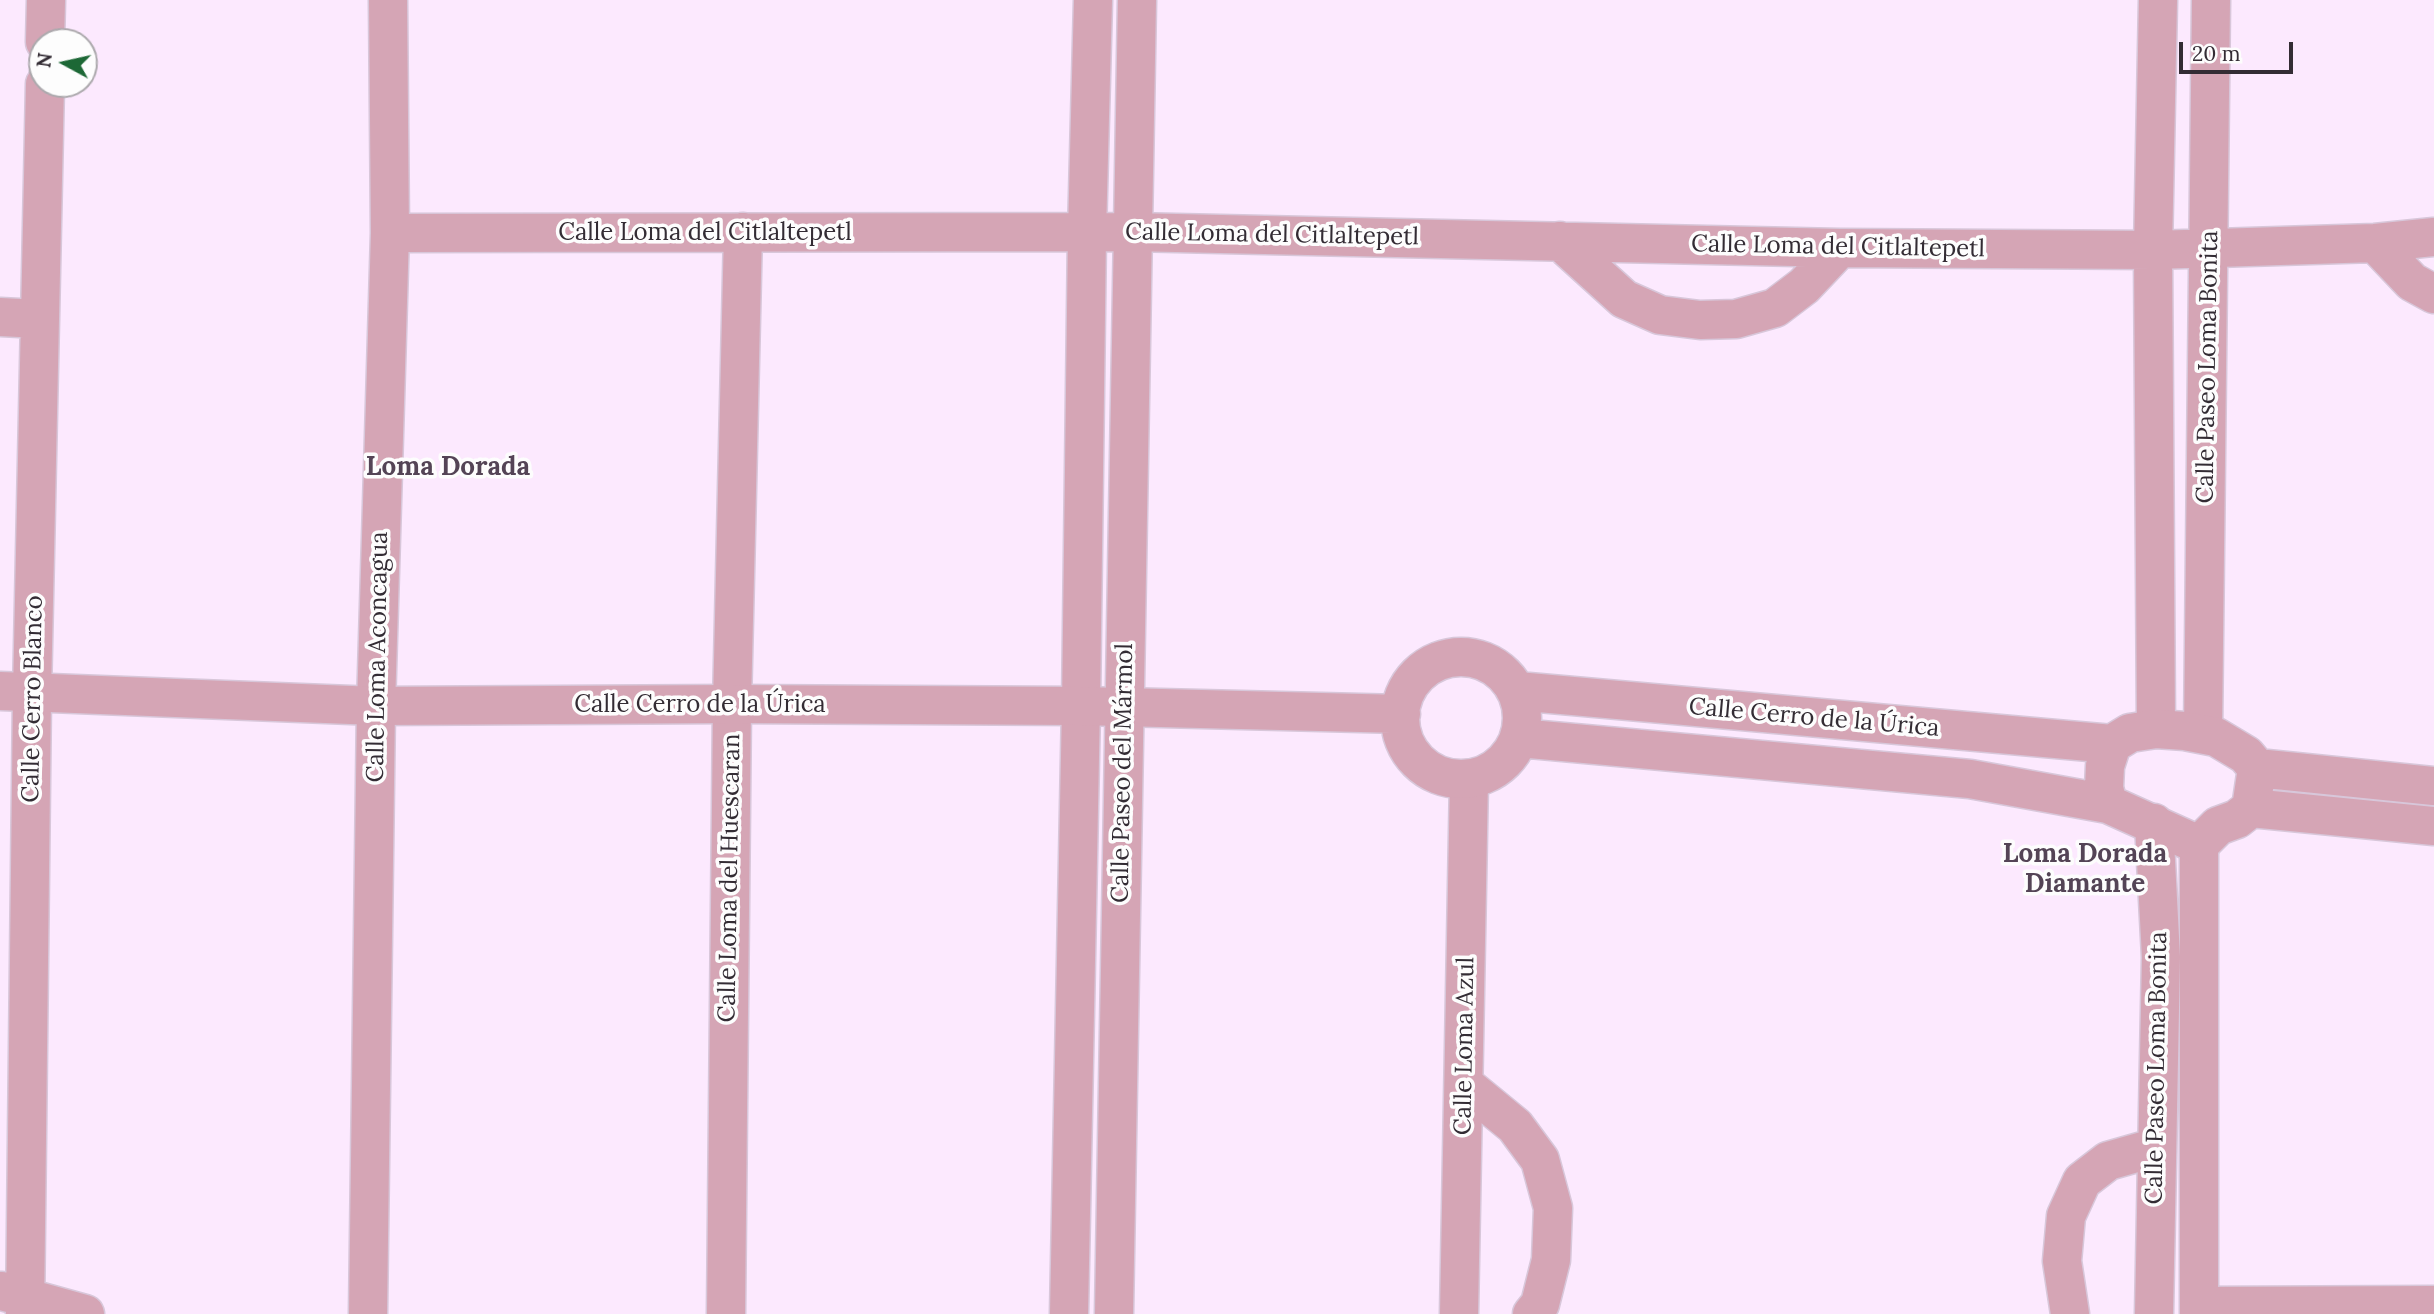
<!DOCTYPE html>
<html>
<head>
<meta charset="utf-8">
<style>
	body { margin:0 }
	#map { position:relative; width:2434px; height:1314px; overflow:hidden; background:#fce9fe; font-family:Lora,serif }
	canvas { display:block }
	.north { position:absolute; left:28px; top:28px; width:70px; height:70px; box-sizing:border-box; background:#fdfdfd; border:2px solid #aca9ad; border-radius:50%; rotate:278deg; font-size:19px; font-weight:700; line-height:28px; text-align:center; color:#332c34 }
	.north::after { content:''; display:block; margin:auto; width:24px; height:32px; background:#1d6836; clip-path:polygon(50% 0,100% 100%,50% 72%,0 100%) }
	.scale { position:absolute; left:2179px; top:42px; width:114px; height:32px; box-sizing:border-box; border:4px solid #332c34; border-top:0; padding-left:9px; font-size:21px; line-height:24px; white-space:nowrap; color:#332c34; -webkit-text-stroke:5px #fdfdfd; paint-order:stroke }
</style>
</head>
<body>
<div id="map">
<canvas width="2434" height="1314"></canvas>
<div class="north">N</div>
<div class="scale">20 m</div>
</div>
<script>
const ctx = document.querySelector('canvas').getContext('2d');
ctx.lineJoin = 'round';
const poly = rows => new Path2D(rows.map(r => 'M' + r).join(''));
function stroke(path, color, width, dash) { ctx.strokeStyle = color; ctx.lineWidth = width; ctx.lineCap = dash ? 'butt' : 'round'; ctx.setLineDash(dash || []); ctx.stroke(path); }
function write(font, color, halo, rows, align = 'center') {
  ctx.font = font + ' Lora,serif'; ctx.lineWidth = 7; ctx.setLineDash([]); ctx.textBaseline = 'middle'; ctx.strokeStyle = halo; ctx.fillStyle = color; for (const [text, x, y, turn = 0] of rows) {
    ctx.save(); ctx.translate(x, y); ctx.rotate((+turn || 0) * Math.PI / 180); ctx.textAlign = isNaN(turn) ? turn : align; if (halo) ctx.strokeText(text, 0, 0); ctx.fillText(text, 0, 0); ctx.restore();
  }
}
const minor = poly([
	[45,42,46,0],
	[390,233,1132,232,1840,248,2153,250,2375,243,2434,237],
	[1560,241,1624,299,1660,315,1700,320,1736,319,1775,308,1804,286,1840,248],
	[2375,243,2412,282,2434,294],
	[0,317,39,319],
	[2156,729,2153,250,2158,0],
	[2203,733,2211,0],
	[2199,845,2199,1314],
	[1465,1085,1515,1126,1540,1160,1553,1208,1551,1260,1540,1304,1532,1314],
	[2,1291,85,1314],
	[2199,1306,2434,1305],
	[25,1314,32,694,45,84],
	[368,1314,376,706,390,233,388,0],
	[726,1314,732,704,743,232],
	[1069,1314,1081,706,1087,233,1093,0],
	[1114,1314,1137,0],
	[1459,1314,1469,779],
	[2070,1314,2062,1261,2066,1216,2082,1181,2108,1161,2157,1147],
	[2154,1314,2161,957,2154,823]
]);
const tertiary = poly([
	'1400 718a61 61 0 1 1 122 0a61 61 0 1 1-122 0Z',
	[0,691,376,706,732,704,1081,706,1401,714],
	[1517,691,2112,744],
	[1519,738,1970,779,2108,804,2199,845,2218,826,2237,819,2251,808,2257,768,2246,755,2216,737,2185,731,2156,729,2130,733,2112,744,2105,766,2104,788,2108,804],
	[2257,768,2434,786],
	[2251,808,2434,826]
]);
stroke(minor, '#d8c7da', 41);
stroke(tertiary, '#d8c7da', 41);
stroke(minor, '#d5a5b5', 38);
stroke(tertiary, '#d5a5b5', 38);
write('24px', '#332c34', '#fdfdfd', [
	["Calle Loma del Citlaltepetl",705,233],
	["Calle Loma del Citlaltepetl",1272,235,1],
	["Calle Loma del Citlaltepetl",1838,247,1],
	["Calle Paseo Loma Bonita",2208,367,-89],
	["Calle Loma Aconcagua",378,657,-89],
	["Calle Cerro Blanco",33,699,-89],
	["Calle Cerro de la Úrica",700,705],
	["Calle Cerro de la Úrica",1814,718,5],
	["Calle Paseo del Mármol",1123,773,-89],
	["Calle Loma del Huescaran",730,878,-89],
	["Calle Loma Azul",1465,1046,-89],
	["Calle Paseo Loma Bonita",2157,1068,-89]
]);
write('bold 26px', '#544456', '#fdfdfd', [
	["Loma Dorada",448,468],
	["Loma Dorada",2085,855],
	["Diamante",2085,885]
]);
</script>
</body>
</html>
